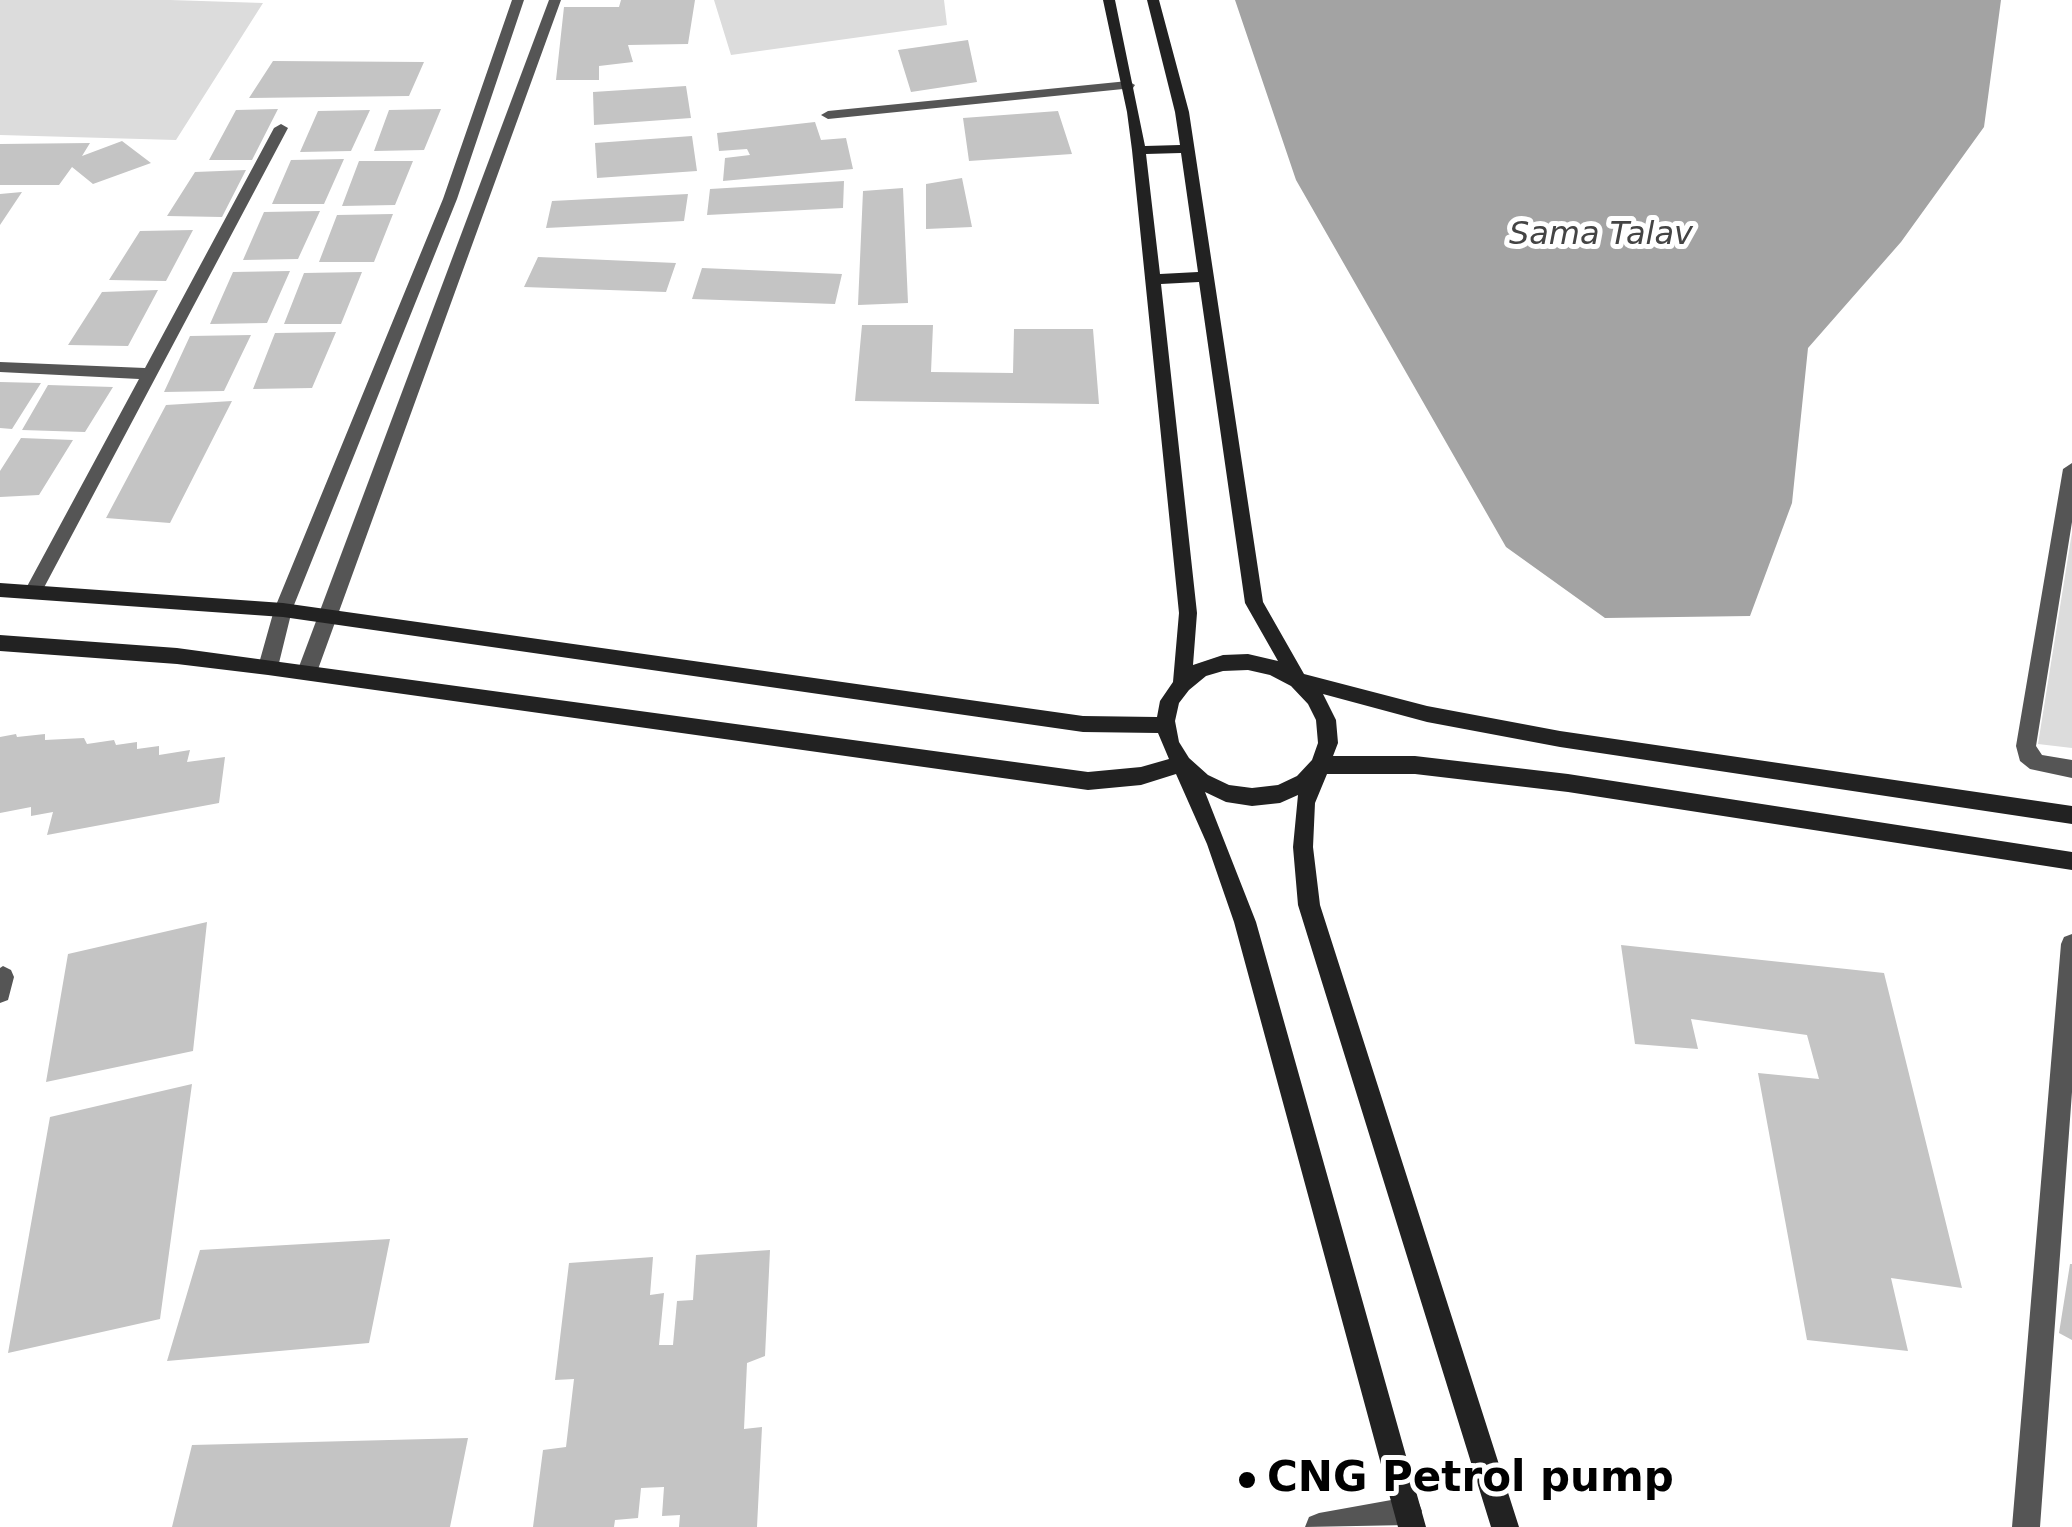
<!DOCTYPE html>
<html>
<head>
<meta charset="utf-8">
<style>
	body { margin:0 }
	canvas { display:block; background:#fff }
</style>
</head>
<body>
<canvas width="2072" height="1527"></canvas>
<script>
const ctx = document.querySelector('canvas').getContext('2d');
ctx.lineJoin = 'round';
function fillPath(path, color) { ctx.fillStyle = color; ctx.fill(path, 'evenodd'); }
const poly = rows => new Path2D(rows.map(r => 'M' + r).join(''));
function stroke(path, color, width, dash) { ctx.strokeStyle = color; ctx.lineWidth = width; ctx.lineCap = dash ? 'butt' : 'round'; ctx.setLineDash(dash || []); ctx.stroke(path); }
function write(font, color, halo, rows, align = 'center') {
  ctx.font = font + ' "DejaVu Sans",sans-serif'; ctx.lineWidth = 10; ctx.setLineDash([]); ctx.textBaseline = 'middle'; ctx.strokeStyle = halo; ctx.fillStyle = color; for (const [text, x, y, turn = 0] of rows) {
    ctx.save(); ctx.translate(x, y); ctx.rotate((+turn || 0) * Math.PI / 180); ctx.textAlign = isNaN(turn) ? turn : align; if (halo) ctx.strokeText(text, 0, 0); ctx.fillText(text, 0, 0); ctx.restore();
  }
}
fillPath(poly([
	[0,0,170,0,263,3,176,140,0,135],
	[714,0,944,0,947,25,731,55],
	[2072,532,2072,748,2038,744]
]), '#dcdcdc');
fillPath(poly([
	[1235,0,2001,0,1984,127,1901,242,1808,348,1792,503,1750,616,1605,618,1506,547,1296,180]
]), '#a3a3a3');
fillPath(poly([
	[621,0,695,0,688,44,628,45,633,62,599,66,599,80,556,80,564,7,619,7],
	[968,40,977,82,911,92,898,50],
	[273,61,424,62,409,96,249,98],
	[686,86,691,118,594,125,593,92],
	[278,109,252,160,209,160,236,110],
	[441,109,424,150,374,151,389,110],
	[370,110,351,151,300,152,318,111],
	[1058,111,1072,154,969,161,963,118],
	[815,122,821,140,846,138,853,169,723,181,725,158,750,155,747,149,719,151,717,133],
	[692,136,697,171,597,178,595,143],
	[122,141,151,163,93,184,72,167,59,185,0,185,0,144,90,143,82,156],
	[344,159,324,204,272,204,291,160],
	[359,161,413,161,395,205,342,206],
	[246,170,222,217,167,216,195,172],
	[962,178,972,227,926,229,926,184],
	[844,181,843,208,707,215,710,189],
	[903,188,908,303,858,305,863,191],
	[22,192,0,225,0,194],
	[688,194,684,221,546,228,552,201],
	[320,211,298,259,243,260,264,212],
	[393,214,374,262,319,262,337,215],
	[193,230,166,281,109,280,140,231],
	[538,257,676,263,666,292,524,287],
	[702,268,842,274,835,304,692,299],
	[290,271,267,323,210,324,233,272],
	[362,272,341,324,284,324,304,273],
	[158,290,128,346,68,345,102,292],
	[862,325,933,325,931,372,1013,373,1014,329,1093,329,1099,404,855,401],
	[336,332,312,388,253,389,275,333],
	[251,335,224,391,164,392,190,336],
	[0,382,41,383,12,429,0,428],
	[48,385,113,387,85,432,22,430],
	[232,401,170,523,106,518,166,405],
	[21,438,73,440,39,495,0,497,0,471],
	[16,734,17,737,45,734,45,740,84,738,87,744,114,740,116,745,137,742,137,749,159,746,159,755,190,750,187,762,225,757,219,803,47,835,53,812,31,816,31,807,0,813,0,737],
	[207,922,193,1051,46,1082,68,954],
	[1621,945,1884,973,1962,1288,1891,1278,1908,1351,1807,1340,1758,1073,1819,1079,1807,1035,1691,1019,1698,1049,1635,1044],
	[192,1084,160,1319,8,1353,50,1117],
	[390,1239,369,1343,167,1361,200,1250],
	[770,1250,765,1356,747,1363,744,1429,762,1427,757,1527,679,1527,680,1515,662,1516,664,1487,641,1488,638,1518,615,1520,614,1527,533,1527,543,1450,566,1447,574,1379,555,1380,569,1263,653,1257,650,1295,664,1293,659,1345,673,1345,677,1301,693,1300,696,1255],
	[2070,1264,2072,1264,2072,1340,2059,1333],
	[468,1438,450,1527,172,1527,192,1445]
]), '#c4c4c4');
fillPath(poly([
	[1128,81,1135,85,1133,88,828,119,821,115,828,111,1128,81],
	[2072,463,2072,522,2036,746,2042,755,2072,760,2072,778,2030,769,2020,761,2016,746,2063,469,2072,463]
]), '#555');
fillPath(poly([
	[512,0,524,0,457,199,292,610,278,667,275,672,261,672,258,667,274,610,443,199,512,0],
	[549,0,561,0,317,672,314,678,307,680,300,678,297,672,549,0],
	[281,124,288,128,39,597,27,597,24,592,139,379,0,372,0,362,145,368,274,128,281,124],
	[2072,934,2072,1092,2040,1527,2012,1527,2061,944,2064,937,2072,934],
	[3,966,11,970,14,977,8,1000,0,1003,0,968,3,966],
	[1408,1497,1418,1501,1422,1511,1418,1521,1408,1525,1305,1527,1309,1517,1319,1513,1408,1497]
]), '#555');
fillPath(poly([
	[1103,0,1115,0,1145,146,1180,145,1175,112,1147,0,1159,0,1189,112,1263,602,1304,674,1427,706,1560,731,2072,806,2072,824,1560,747,1427,722,1323,694,1336,720,1338,743,1333,756,1415,756,1568,774,2072,852,2072,870,1568,792,1415,774,1327,774,1315,803,1313,847,1320,905,1519,1527,1491,1527,1298,905,1293,847,1298,795,1280,803,1252,806,1226,802,1205,792,1256,922,1426,1527,1398,1527,1234,922,1207,844,1176,774,1141,785,1088,790,268,675,177,664,0,651,0,635,177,648,1088,772,1141,767,1169,759,1158,733,1083,732,283,617,0,597,0,583,283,603,1083,716,1157,717,1160,701,1173,682,1179,613,1132,150,1127,112,1103,0],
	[1181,153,1198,272,1160,274,1146,154,1181,153],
	[1199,282,1245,603,1278,661,1248,654,1223,655,1193,665,1197,613,1161,284,1199,282],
	[1248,670,1270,675,1291,686,1308,704,1316,720,1318,743,1312,760,1297,776,1278,785,1252,788,1229,785,1208,775,1189,758,1179,742,1175,721,1179,703,1189,690,1206,676,1223,671,1248,670]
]), '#222');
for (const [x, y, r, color] of [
	[1247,1480,10,"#000"]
]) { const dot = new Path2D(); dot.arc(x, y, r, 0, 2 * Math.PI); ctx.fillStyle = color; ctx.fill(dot); stroke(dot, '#fff', 4); }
write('italic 32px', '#444', '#fff', [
	["Sama Talav",1601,236]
]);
write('bold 42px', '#000', '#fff', [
	["CNG Petrol pump",1267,1480]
], 'left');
</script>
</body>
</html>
